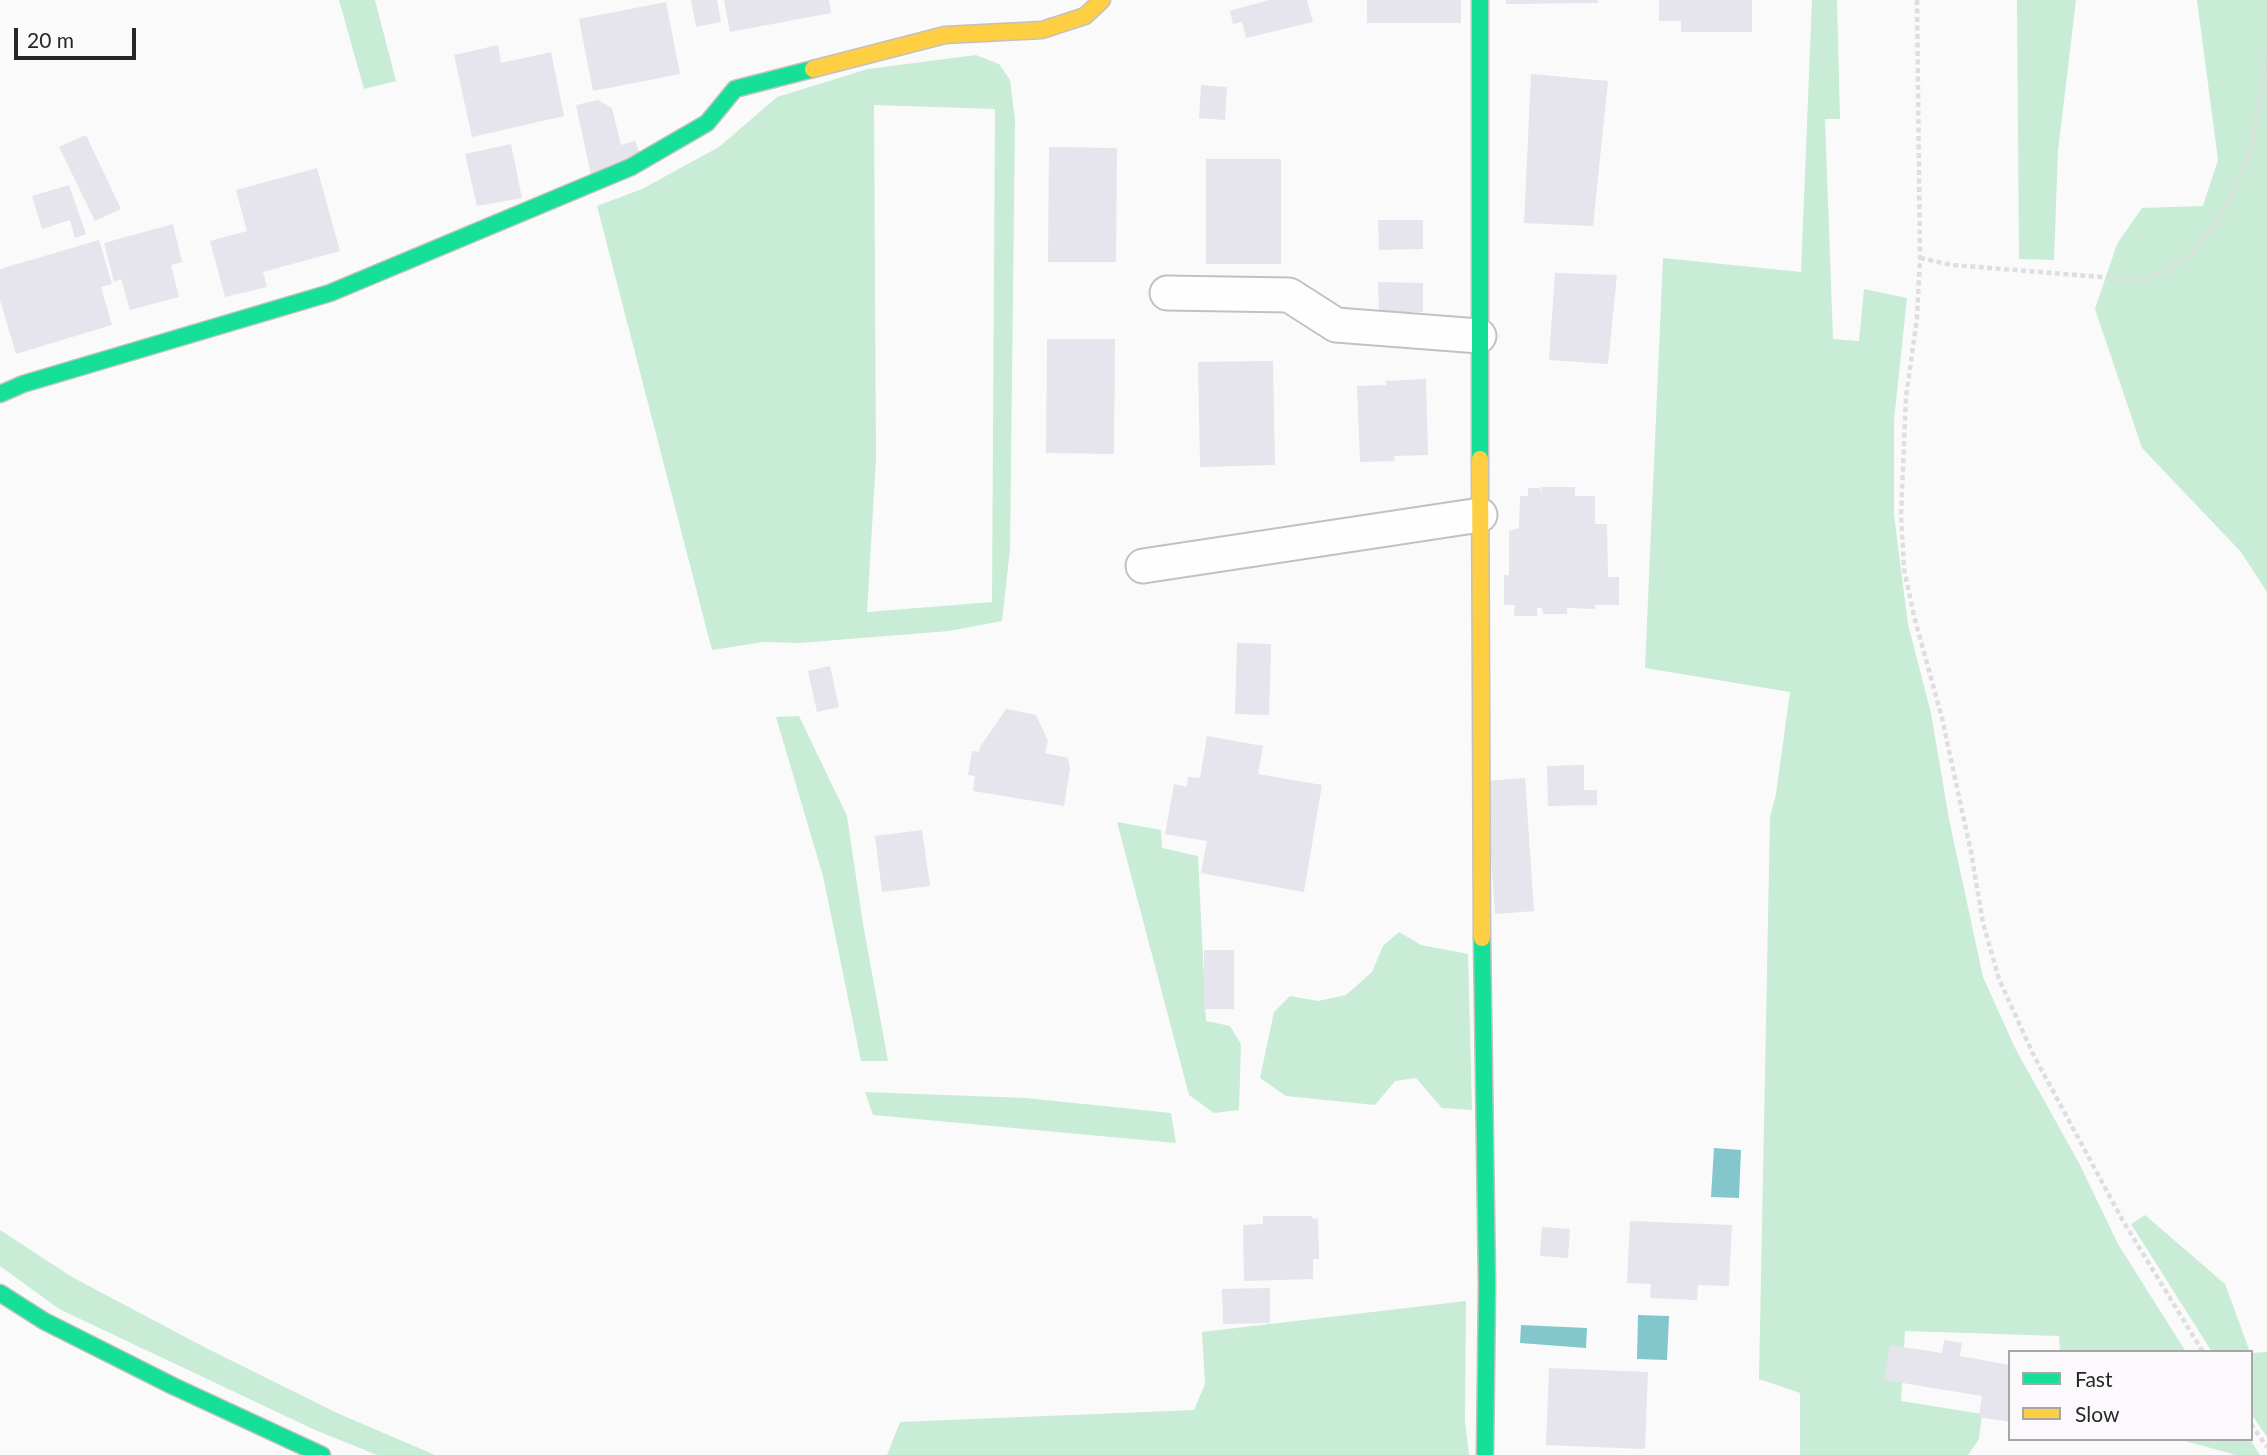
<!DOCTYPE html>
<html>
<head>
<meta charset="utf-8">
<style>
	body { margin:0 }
	#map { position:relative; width:2267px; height:1455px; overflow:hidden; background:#fbfafb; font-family:Lato,sans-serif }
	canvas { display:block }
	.legend { position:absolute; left:2008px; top:1350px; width:245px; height:91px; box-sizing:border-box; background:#fcf9fc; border:2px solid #a7a5a7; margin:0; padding:9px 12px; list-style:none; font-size:21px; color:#282728 }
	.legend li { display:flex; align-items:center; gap:14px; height:35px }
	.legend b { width:35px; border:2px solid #a7a5a7 }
	.scale { position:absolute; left:14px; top:28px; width:122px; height:32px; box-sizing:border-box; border:4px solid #282728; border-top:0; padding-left:9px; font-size:21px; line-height:24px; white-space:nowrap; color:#282728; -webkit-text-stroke:5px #fcf9fc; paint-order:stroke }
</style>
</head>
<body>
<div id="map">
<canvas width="2267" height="1455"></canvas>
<ul class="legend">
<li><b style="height:9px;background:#16e098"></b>Fast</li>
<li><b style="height:9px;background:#ffcf43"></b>Slow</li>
</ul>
<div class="scale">20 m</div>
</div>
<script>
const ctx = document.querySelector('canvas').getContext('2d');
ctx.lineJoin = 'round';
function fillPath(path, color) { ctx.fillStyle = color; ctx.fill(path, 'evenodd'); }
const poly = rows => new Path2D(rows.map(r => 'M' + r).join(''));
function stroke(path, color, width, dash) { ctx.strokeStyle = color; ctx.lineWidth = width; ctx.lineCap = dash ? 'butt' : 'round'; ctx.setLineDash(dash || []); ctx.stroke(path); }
fillPath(poly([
	[339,0,375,0,396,81,364,89],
	[1812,0,1837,0,1840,119,1825,119,1833,339,1859,341,1864,289,1907,298,1894,420,1894,515,1908,624,1931,713,1949,819,1983,977,2016,1050,2079,1163,2118,1244,2186,1352,2060,1352,2059,1336,1905,1331,1901,1401,1982,1414,1979,1439,1968,1455,1800,1455,1800,1393,1759,1379,1770,817,1776,794,1790,692,1645,668,1663,258,1801,272],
	[2017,0,2076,0,2058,151,2054,260,2019,259],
	[2197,0,2267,0,2267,592,2241,552,2142,448,2095,309,2117,244,2142,208,2203,206,2218,160],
	[976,55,999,64,1010,80,1015,121,1010,549,1002,621,949,631,799,643,764,642,712,650,597,206,642,189,719,147,777,97,868,69],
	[874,105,995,109,992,602,867,612,876,459],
	[799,716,847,816,863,924,888,1061,861,1061,823,876,776,717],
	[1117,822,1161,830,1162,848,1198,856,1206,1021,1230,1026,1241,1044,1239,1110,1214,1113,1189,1095],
	[1399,932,1421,945,1468,954,1472,1110,1442,1108,1416,1078,1395,1081,1375,1105,1286,1096,1260,1078,1274,1012,1290,996,1318,1001,1346,995,1372,972,1383,946],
	[865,1092,1026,1098,1171,1113,1176,1143,873,1115],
	[2145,1215,2225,1284,2250,1352,2212,1352,2131,1224],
	[0,1230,72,1277,204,1347,337,1413,435,1455,377,1455,315,1430,59,1309,0,1266],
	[1466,1301,1465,1421,1469,1455,887,1455,900,1422,1194,1410,1205,1384,1202,1332],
	[2267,1352,2267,1437,2251,1414,2251,1353],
	[2178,1439,2250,1439,2260,1455,2236,1455]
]), '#c8ecd5');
fillPath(poly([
	[1714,1148,1741,1150,1739,1198,1711,1197],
	[1638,1315,1669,1316,1667,1360,1637,1359],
	[1521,1325,1587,1328,1586,1348,1520,1343]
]), '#83c6cb');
fillPath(poly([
	[691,0,717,0,721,22,696,27],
	[724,0,829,0,831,13,730,32],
	[1269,0,1307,0,1313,22,1246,38,1242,22,1233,24,1230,11],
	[1367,0,1461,0,1461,23,1367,23],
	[1506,0,1598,0,1598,3,1506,4],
	[1659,0,1752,0,1752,32,1681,32,1681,21,1659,21],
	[666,2,680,74,593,91,579,19],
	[498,45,501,63,551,52,564,116,472,137,454,55],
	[1531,74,1608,81,1593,226,1524,223],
	[1201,85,1227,87,1225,120,1199,118],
	[598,100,612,108,621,145,635,141,640,154,591,175,576,105],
	[86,135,121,209,95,221,59,147],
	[511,144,522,198,477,206,465,154],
	[1049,147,1117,148,1116,262,1048,262],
	[1206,159,1281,159,1281,264,1206,264],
	[317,168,340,251,263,272,267,287,225,297,210,241,247,231,236,190],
	[69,185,86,234,75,238,70,220,42,229,32,196],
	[1378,220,1423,220,1423,249,1379,250],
	[173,224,182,262,171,265,179,297,130,310,121,279,114,282,104,243],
	[99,240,112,284,101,287,112,325,16,354,0,300,0,269],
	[1555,273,1617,275,1608,364,1549,360],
	[1378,282,1423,283,1423,312,1379,312],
	[1047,339,1115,339,1114,454,1046,453],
	[1273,361,1275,465,1200,467,1198,362],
	[1426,379,1428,455,1394,456,1395,461,1360,462,1357,386,1386,385,1386,381],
	[1541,487,1575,487,1575,496,1595,496,1595,524,1607,524,1608,577,1619,577,1619,605,1595,605,1595,609,1567,608,1567,614,1543,614,1542,608,1537,608,1537,616,1514,616,1515,605,1504,605,1504,575,1509,575,1509,531,1519,528,1520,496,1528,496,1528,488,1540,488,1542,496],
	[1237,643,1271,644,1269,715,1235,714],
	[830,666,839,707,817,712,808,671],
	[1006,709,1036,715,1048,741,1045,753,1068,758,1070,769,1064,806,973,791,975,776,968,775,972,751,979,752,980,747],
	[1207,736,1263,746,1258,774,1322,785,1304,892,1201,873,1207,841,1165,834,1174,784,1187,787,1188,777,1200,778],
	[1584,765,1584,790,1597,790,1597,805,1548,806,1547,766],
	[1525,778,1534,911,1495,914,1486,781],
	[922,830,930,886,882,892,875,836],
	[1204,950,1234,950,1234,1009,1204,1009],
	[1263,1216,1312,1216,1312,1218,1318,1219,1319,1259,1313,1259,1313,1279,1244,1281,1243,1225,1263,1224],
	[1630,1221,1732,1225,1729,1286,1698,1285,1697,1300,1650,1298,1651,1284,1627,1283],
	[1542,1227,1570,1229,1568,1258,1540,1256],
	[1270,1288,1270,1323,1223,1324,1222,1289],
	[1944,1340,1962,1343,1960,1356,2010,1365,2010,1422,1979,1417,1982,1396,1884,1380,1890,1345,1942,1353],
	[1549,1368,1648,1372,1645,1449,1546,1445]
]), '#e6e4ec');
const street = poly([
	[1167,293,1289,295,1336,325,1479,336],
	[1143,566,1480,515]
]);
const fast = poly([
	[1480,0,1480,459],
	[0,394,23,384,330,293,631,167,707,123,735,89,813,69],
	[1482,938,1487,1284,1485,1455],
	[0,1293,44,1321,173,1386,322,1455]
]);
const slow = poly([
	[813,69,945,35,1042,30,1085,16,1102,0],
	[1480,459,1482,938]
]);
stroke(street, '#c2c1c2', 37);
stroke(fast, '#c2c1c2', 19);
stroke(slow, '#c2c1c2', 19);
stroke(poly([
	[1917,0,1920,258,1917,318,1906,397,1901,514,1904,569,1914,616,1942,718,1971,852,1983,923,1999,979,2033,1054,2123,1221,2203,1352],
	[1920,258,1952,265,2140,280,2168,271,2192,253,2216,222,2235,190,2253,142,2267,51],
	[2251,1424,2267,1447]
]), '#dfdedf', 4.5, [5, 3.5]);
stroke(street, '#fefefe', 33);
stroke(fast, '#16e098', 16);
stroke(slow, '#ffcf43', 16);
</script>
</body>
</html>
